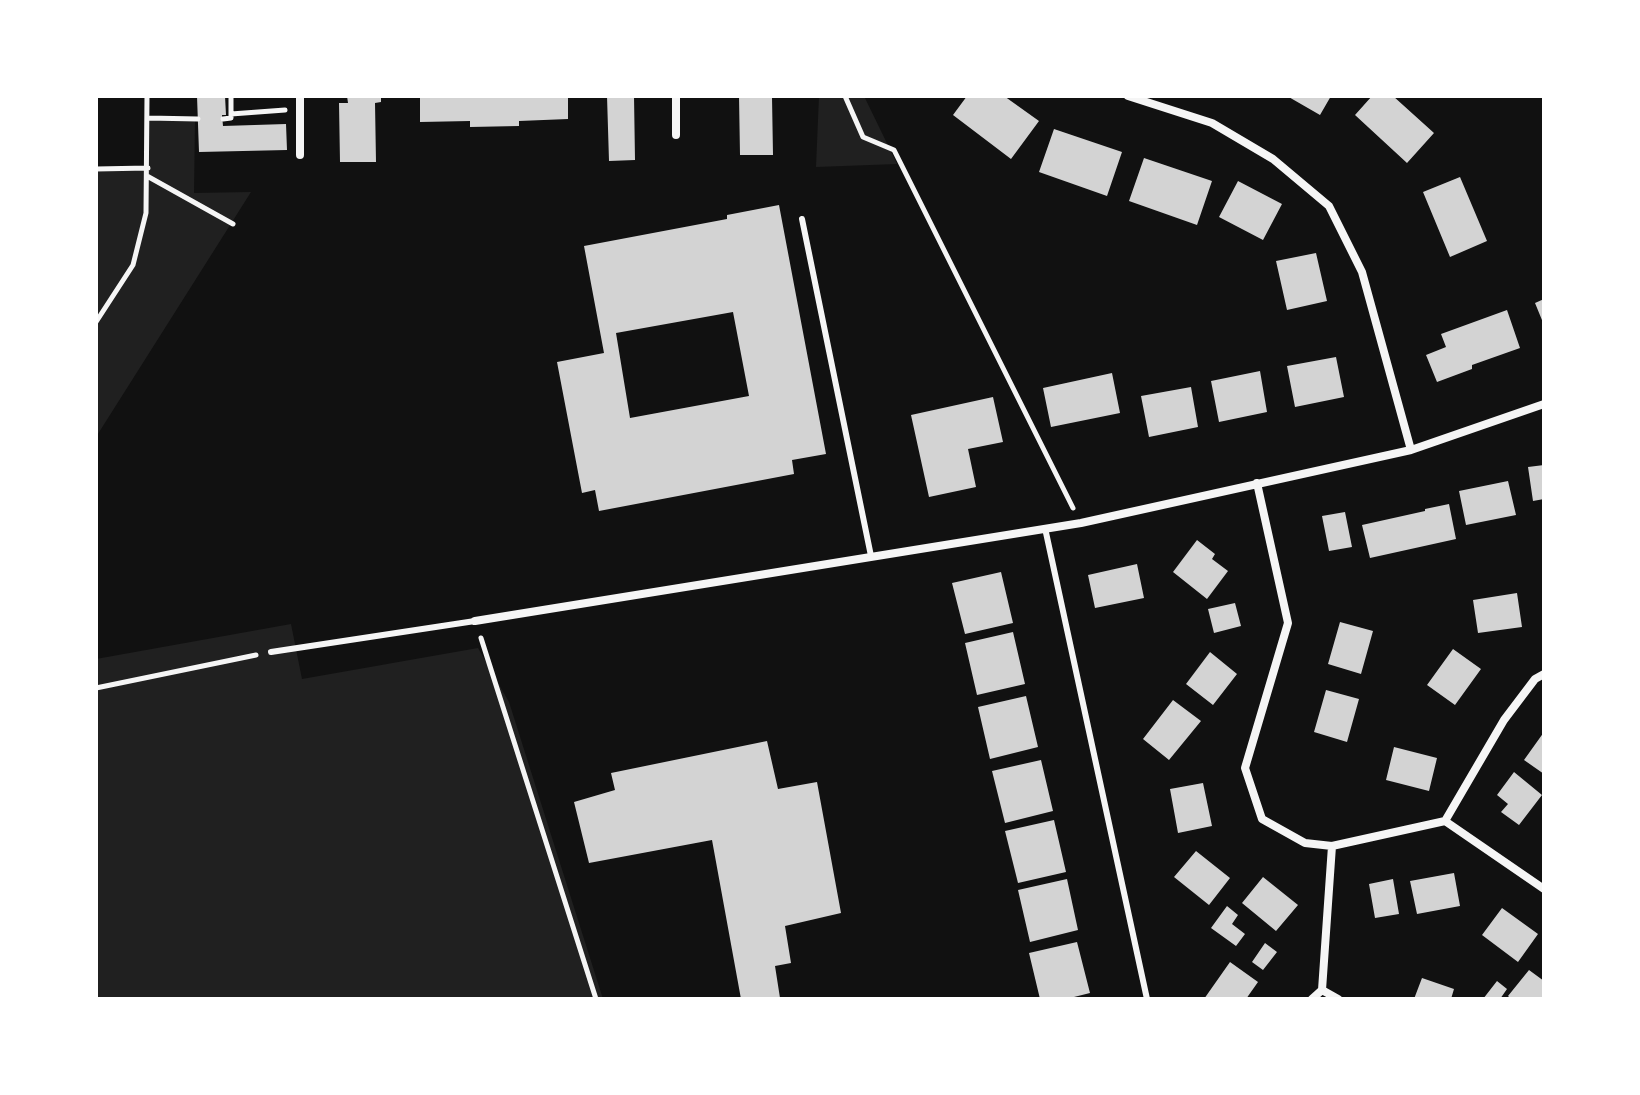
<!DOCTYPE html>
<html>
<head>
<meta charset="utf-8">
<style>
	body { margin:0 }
	#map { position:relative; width:1640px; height:1095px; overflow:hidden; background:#111; font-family:Karla,sans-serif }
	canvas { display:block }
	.frame { position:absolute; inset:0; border:98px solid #fff; pointer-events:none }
</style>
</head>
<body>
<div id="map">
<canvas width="1640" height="1095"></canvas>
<div class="frame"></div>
</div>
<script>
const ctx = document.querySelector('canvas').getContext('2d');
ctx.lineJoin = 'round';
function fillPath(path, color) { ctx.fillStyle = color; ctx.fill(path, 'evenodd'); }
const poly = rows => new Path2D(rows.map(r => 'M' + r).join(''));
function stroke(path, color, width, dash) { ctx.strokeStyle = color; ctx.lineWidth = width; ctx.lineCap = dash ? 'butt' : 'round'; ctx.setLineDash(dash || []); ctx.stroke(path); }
fillPath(poly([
	[819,96,864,96,897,164,816,167],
	[148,118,195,119,194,193,251,192,96,437,96,169,147,168],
	[291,624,302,679,478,648,509,702,603,999,96,999,96,659]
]), '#202020');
fillPath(poly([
	[197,96,225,96,226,115,222,115,223,126,286,124,287,150,199,152],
	[347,96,381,96,381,102,375,103,376,162,340,162,339,103,348,103],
	[420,96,568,96,568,119,519,121,519,126,470,127,470,121,420,122],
	[607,96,634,96,635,160,609,161],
	[739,96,772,97,773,155,740,155],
	[967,96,1004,96,1039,121,1011,159,953,115],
	[1287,96,1331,96,1320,115],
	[1372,96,1393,96,1434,133,1407,163,1355,115],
	[1054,129,1122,152,1107,196,1039,172],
	[1144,158,1212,181,1197,225,1129,201],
	[1460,177,1487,241,1450,257,1423,192],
	[1238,181,1282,204,1263,240,1219,217],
	[779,205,826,454,792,460,794,474,599,511,595,490,582,493,557,362,604,353,584,246,727,219,727,215],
	[733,312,749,396,630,418,616,333],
	[1316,253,1327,301,1287,310,1276,261],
	[1544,299,1544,325,1535,303],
	[1507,310,1520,348,1472,365,1472,369,1437,382,1426,355,1446,347,1441,334],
	[1336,357,1344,397,1295,407,1287,366],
	[1260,371,1267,412,1219,422,1211,381],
	[1112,373,1120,413,1051,427,1043,388],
	[1191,387,1198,427,1149,437,1141,396],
	[993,397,1003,442,968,449,976,487,929,497,911,415],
	[1544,465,1544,499,1533,501,1528,467],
	[1508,481,1516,515,1466,525,1459,491],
	[1449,504,1456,539,1370,558,1362,525,1425,511,1425,509],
	[1345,512,1352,547,1329,551,1322,516],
	[1197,540,1215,554,1212,559,1228,571,1207,599,1173,572],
	[1137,564,1144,598,1095,608,1088,575],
	[1001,572,1013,623,965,634,952,583],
	[1517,593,1522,627,1478,633,1473,600],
	[1235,603,1241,626,1214,633,1208,609],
	[1340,622,1373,631,1361,674,1328,664],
	[1013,632,1025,684,977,695,965,643],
	[1453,649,1481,669,1455,705,1427,685],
	[1210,652,1237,674,1213,705,1186,684],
	[1326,690,1359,699,1347,742,1314,732],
	[1026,696,1038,747,990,759,978,707],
	[1173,700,1201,721,1169,760,1143,739],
	[1544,732,1544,774,1524,760],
	[767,741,778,789,817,782,841,913,785,926,791,963,775,966,780,998,741,999,712,840,589,863,574,802,615,790,611,773],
	[1394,747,1437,758,1429,791,1386,780],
	[1041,760,1053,811,1005,823,992,771],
	[1514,772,1542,795,1519,825,1501,812,1508,804,1497,795],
	[1203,783,1212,826,1178,833,1170,789],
	[1054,820,1066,872,1018,883,1005,831],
	[1196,851,1230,878,1209,905,1174,877],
	[1454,873,1460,906,1417,914,1410,881],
	[1263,877,1298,905,1276,931,1242,903],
	[1067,879,1078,930,1030,942,1018,890],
	[1393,879,1399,914,1375,918,1369,884],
	[1227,906,1238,915,1232,924,1245,934,1236,946,1211,928],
	[1502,908,1538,934,1518,962,1482,935],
	[1077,942,1090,993,1066,999,1040,999,1029,953],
	[1265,943,1277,952,1263,970,1252,962],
	[1230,962,1258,982,1246,999,1204,999],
	[1529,970,1544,981,1544,999,1511,999,1508,996],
	[1422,978,1454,989,1451,999,1414,999],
	[1497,981,1507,989,1500,999,1483,999]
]), '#d3d3d3');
stroke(poly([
	[231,96,231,114],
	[845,96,863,137,894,150,1073,508],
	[148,118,198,119],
	[223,119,231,118,231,114,285,110],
	[96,169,148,168],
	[147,176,233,224],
	[96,322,133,265,146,213,147,96],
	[481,638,596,999],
	[96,688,256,655]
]), '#f5f5f5', 5);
stroke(poly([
	[802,219,871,556],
	[1045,528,1147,999],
	[271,652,475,621]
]), '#f5f5f5', 6);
stroke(poly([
	[300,96,300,155],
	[676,96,676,135],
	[1128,96,1212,123,1273,159,1329,206,1362,272,1411,450],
	[1257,483,1288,623,1245,768,1262,819,1305,843,1332,846,1445,821,1504,720,1535,679,1544,674],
	[475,621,1081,523,1411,450,1544,404],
	[1445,821,1544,889],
	[1322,990,1338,999],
	[1312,999,1322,990,1332,846]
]), '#f5f5f5', 8);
</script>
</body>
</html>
